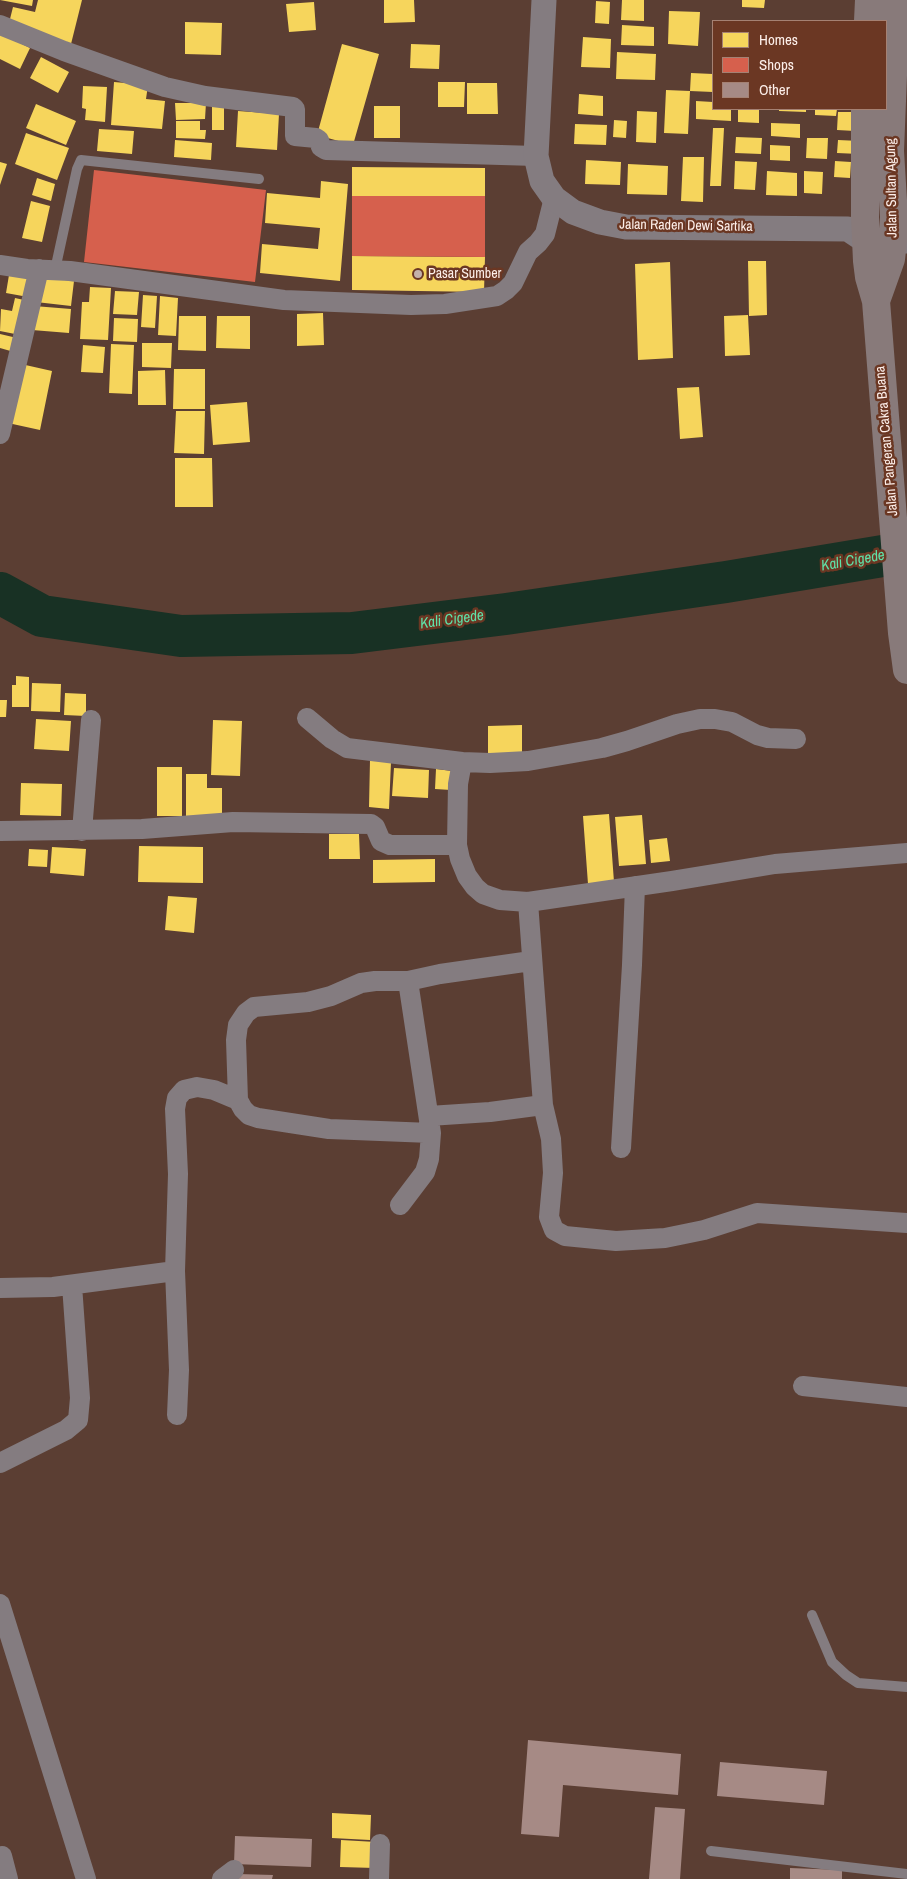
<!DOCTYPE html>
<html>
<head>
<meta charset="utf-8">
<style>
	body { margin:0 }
	#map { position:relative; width:907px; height:1879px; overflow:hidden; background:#5b3e33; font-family:"Archivo Narrow",sans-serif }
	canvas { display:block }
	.legend { position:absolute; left:712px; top:20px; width:175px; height:90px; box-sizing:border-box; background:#6b3723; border:1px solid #a58173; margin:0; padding:6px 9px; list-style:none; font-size:15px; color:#fdefea }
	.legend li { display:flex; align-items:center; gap:10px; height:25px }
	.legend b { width:25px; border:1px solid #a58173 }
</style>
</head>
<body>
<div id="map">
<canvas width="907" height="1879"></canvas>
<ul class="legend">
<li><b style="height:14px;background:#f6d55c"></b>Homes</li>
<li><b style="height:14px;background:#d6604d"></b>Shops</li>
<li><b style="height:14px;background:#a68a85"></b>Other</li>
</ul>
</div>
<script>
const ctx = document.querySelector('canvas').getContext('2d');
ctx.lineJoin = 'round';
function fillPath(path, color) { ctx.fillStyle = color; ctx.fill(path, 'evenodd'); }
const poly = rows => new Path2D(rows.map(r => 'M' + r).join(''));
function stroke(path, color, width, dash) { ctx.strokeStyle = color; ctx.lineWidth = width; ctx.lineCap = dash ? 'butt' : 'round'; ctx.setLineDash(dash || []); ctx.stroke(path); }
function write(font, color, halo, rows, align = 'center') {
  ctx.font = font + ' "Archivo Narrow",sans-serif'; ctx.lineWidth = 5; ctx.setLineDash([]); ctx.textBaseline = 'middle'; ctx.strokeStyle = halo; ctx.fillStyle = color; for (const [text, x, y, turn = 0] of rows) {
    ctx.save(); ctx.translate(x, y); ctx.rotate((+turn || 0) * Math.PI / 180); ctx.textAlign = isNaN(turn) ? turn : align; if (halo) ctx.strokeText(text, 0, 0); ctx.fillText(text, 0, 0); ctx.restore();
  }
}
fillPath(poly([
	[0,0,33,0,32,6],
	[38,0,82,0,71,44,8,27,13,7,35,12],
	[384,0,414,0,415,22,384,23],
	[622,0,644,0,644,21,621,20],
	[742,0,765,0,764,8,742,7],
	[596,1,610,2,609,24,595,23],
	[314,2,316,30,289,32,286,4],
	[669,11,700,12,698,46,668,44],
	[185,22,222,23,221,55,185,54],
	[622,25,654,27,654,46,621,45],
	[0,33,30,48,20,69,0,59],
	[583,37,611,39,610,68,581,67],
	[342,44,379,54,353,145,317,135],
	[411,44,440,45,439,69,410,68],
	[617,52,656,54,655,80,616,79],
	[41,57,69,72,58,93,30,78],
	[691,73,713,74,713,92,690,91],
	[114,82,148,85,146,99,165,101,162,129,111,125],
	[438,82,465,82,464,107,438,107],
	[467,83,497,83,498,114,467,114],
	[83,86,107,87,105,122,85,120,86,109,82,108],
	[666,90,690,91,688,134,664,133],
	[579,94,603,96,603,116,578,114],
	[696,101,713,102,713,109,731,109,731,121,696,119],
	[175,103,206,103,205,119,176,120],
	[36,104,76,121,66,145,26,128],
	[374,106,400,106,400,138,374,138],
	[212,107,224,107,224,130,212,130],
	[738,109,759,109,759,123,738,122],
	[779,109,806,109,806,112,779,111],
	[815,109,837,109,836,116,815,115],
	[238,111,279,114,277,150,236,147],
	[637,111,657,112,656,143,636,142],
	[838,112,856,112,855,131,837,130],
	[614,120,627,121,626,138,613,137],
	[176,121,200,121,200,130,206,130,205,139,176,138],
	[771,123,800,124,800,138,771,136],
	[575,124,607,125,606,145,574,144],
	[713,128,724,128,721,186,710,186],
	[99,129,134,131,132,154,97,151],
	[26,133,69,148,57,180,15,164],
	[736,137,762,138,761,154,735,153],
	[807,138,828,138,827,159,806,158],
	[175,140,212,143,211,160,174,157],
	[838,140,860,141,859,154,837,153],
	[770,145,790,146,790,161,770,160],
	[683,157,704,157,703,202,681,201],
	[586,160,621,162,620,185,585,184],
	[735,161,757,162,755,190,734,189],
	[835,161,851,162,850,178,834,177],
	[0,162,7,164,0,185],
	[628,164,668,166,667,195,627,194],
	[352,167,485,168,485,196,352,196],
	[767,171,797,173,797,196,766,195],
	[804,171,823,172,822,194,804,193],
	[37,178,55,184,51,201,32,195],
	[321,181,348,184,340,281,260,273,262,244,318,249,320,228,265,223,267,193,320,198],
	[31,201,50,206,42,242,22,238],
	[352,256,485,257,484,292,352,290],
	[748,261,766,261,767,315,749,316],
	[670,262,673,358,638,360,635,264],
	[9,275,32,279,28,297,6,293],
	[39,277,74,281,71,306,36,302],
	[90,287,111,288,108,340,80,339,82,302,89,302],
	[115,291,139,292,137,315,113,314],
	[143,295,157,296,155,328,141,327],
	[160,296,178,298,176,336,158,335],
	[15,298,24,300,20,335,0,331,1,309,12,311],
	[34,306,71,309,69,333,32,330],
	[323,313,324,345,297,346,297,314],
	[748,315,750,355,725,356,724,316],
	[179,316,206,316,206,351,178,350],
	[217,316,250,316,250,349,216,348],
	[114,318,138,319,137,342,113,341],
	[0,334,17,338,14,352,0,348],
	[142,343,172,343,171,368,142,367],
	[111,344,134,345,132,394,109,393],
	[83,345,105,347,103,373,81,372],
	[21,364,52,371,40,430,8,423],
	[174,369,205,369,205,409,173,409],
	[165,370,166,405,138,405,138,371],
	[699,387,703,437,680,439,677,388],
	[247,402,250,442,213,445,210,405],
	[176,411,205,411,204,454,174,453],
	[175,458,212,458,213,507,175,507],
	[16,676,29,677,29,707,12,707,12,685,16,685],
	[32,683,61,684,60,712,31,711],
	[65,693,86,694,86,716,64,715],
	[0,700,7,700,6,717,0,717],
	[36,719,71,721,69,751,34,749],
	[213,720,242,721,240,776,211,775],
	[522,725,522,754,488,754,488,726],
	[370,760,391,762,389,809,369,807],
	[157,767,182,767,182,816,157,816],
	[394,768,429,770,428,798,392,796],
	[436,769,452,771,451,790,435,789],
	[186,774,207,774,207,788,222,788,222,820,186,820],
	[21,783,62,784,61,816,20,815],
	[609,814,614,882,588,884,583,816],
	[642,815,646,864,619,866,615,817],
	[329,834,359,834,360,859,329,859],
	[667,838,670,861,651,863,649,840],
	[139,846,203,847,203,883,138,882],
	[52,847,86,849,84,876,50,873],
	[29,849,48,850,47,867,28,866],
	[435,859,435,882,373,883,373,860],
	[168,896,197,898,194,933,165,930],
	[332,1813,371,1815,370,1840,332,1838],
	[341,1840,376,1842,375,1868,340,1867]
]), '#f6d55c');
fillPath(poly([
	[94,170,266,190,255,282,84,262],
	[352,196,485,196,485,257,352,256]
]), '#d6604d');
stroke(poly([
	[0,593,42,616,181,636,352,633,506,614,726,582,907,552]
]), '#183124', 42);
fillPath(poly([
	[528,1740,681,1754,678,1795,563,1785,559,1837,521,1834],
	[720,1762,827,1771,824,1805,717,1796],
	[655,1807,685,1809,680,1879,649,1879],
	[235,1836,312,1839,311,1867,234,1864],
	[790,1868,842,1870,842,1879,790,1879],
	[238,1874,273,1875,272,1879,237,1879]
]), '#a68a85');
stroke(poly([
	[55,270,77,169,81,160,259,179],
	[812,1615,832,1662,846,1675,858,1683,907,1687],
	[711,1851,907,1874]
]), '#847c80', 10);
stroke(poly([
	[0,25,64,51,165,87,205,96,293,107,295,109,295,136,316,138,319,140,321,147,326,150,536,156],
	[0,265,27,269,70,271,284,300,411,305,445,304,497,296,506,290,513,283,528,252,538,243,545,234,554,198],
	[0,434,39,269],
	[307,718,332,739,347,748,462,762],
	[0,831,142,829,233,822,371,824,375,827,381,841,390,845,457,845,460,859,467,876,475,887,483,894,500,900,528,902,672,881,775,864,907,853],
	[82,831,91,720],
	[457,845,458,784,462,762,490,763,528,761,602,748,627,741,677,724,700,719,715,719,732,722,757,735,768,738,796,739],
	[528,902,543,1105,551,1139,553,1173,549,1217,554,1230,565,1236,616,1241,665,1238,704,1230,757,1213,907,1223],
	[429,1116,490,1112,543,1105],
	[431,1133,329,1129,258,1118,249,1115,243,1109,238,1100,236,1040,238,1025,246,1013,254,1007,308,1002,331,996,361,983,375,981,408,981,440,974,531,961],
	[621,1148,632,965,635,886],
	[400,1205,425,1172,429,1159,431,1133,408,981],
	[175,1271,178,1174,175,1109,177,1098,184,1090,197,1087,214,1090,238,1100],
	[0,1288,53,1287,175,1271,179,1370,177,1415],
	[803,1386,907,1397],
	[0,1463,66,1430,78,1420,80,1398,72,1285],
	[0,1604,86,1879],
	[2,1856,8,1879],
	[222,1879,234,1870],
	[379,1879,380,1844]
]), '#847c80', 20);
stroke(poly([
	[544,0,536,156,542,181,554,198,573,212,600,222,626,227,848,229,866,241,907,241]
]), '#847c80', 25);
stroke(poly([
	[868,21,869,0],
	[865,109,865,217,867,261,869,277,876,301,902,633,907,670],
	[876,301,891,259,893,241,894,217,890,151,896,0]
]), '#887a7a', 28);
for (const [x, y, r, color] of [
	[418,274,5,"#c4b1aa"]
]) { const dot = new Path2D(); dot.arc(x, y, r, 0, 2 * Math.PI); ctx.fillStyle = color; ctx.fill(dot); stroke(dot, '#6b3723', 2); }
write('14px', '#fdefea', '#6b3723', [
	["Jalan Sultan Agung",892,188,-91],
	["Jalan Raden Dewi Sartika",686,226,1],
	["Jalan Pangeran Cakra Buana",887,441,-95]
]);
write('14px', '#fdefea', '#6b3723', [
	["Pasar Sumber",428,274]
], 'left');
write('italic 15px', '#5fe2a8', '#6b3723', [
	["Kali Cigede",853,561,-10],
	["Kali Cigede",452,620,-8]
]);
</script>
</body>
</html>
